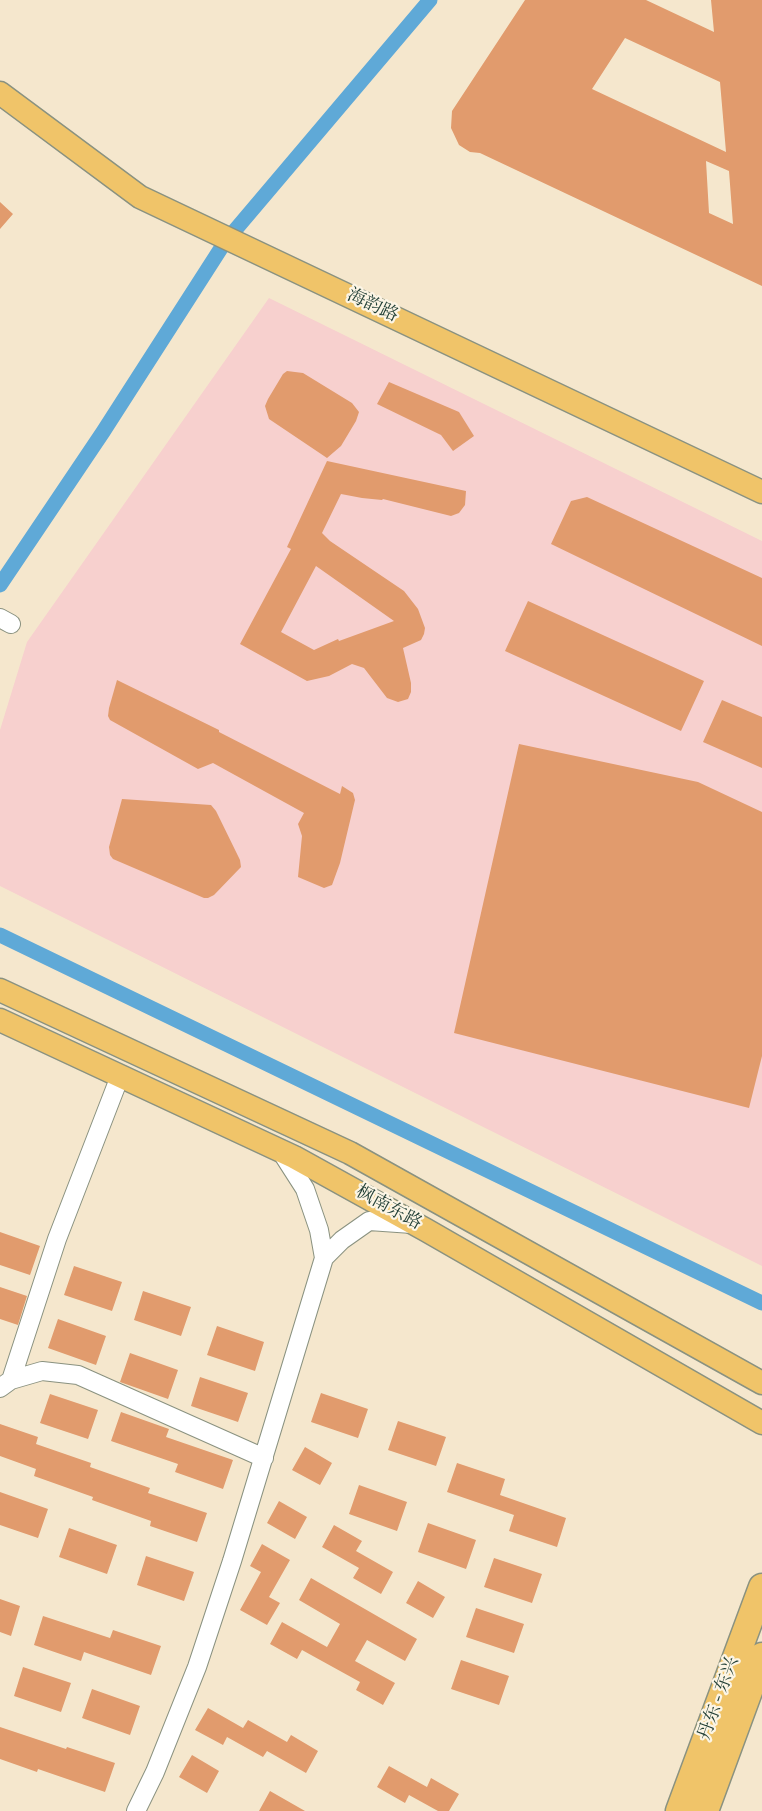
<!DOCTYPE html>
<html>
<head>
<meta charset="utf-8">
<style>
	body { margin:0 }
	canvas { display:block; background:#f5e7cd }
</style>
</head>
<body>
<canvas width="762" height="1811"></canvas>
<script>
const ctx = document.querySelector('canvas').getContext('2d');
ctx.lineJoin = 'round';
function fillPath(path, color) { ctx.fillStyle = color; ctx.fill(path, 'evenodd'); }
const poly = rows => new Path2D(rows.map(r => 'M' + r).join(''));
function stroke(path, color, width, dash) { ctx.strokeStyle = color; ctx.lineWidth = width; ctx.lineCap = dash ? 'butt' : 'round'; ctx.setLineDash(dash || []); ctx.stroke(path); }
function write(font, color, halo, rows, align = 'center') {
  ctx.font = font + ' Vollkorn,"Noto Serif SC",serif'; ctx.lineWidth = 4.5; ctx.setLineDash([]); ctx.textBaseline = 'middle'; ctx.strokeStyle = halo; ctx.fillStyle = color; for (const [text, x, y, turn = 0] of rows) {
    ctx.save(); ctx.translate(x, y); ctx.rotate((+turn || 0) * Math.PI / 180); ctx.textAlign = isNaN(turn) ? turn : align; if (halo) ctx.strokeText(text, 0, 0); ctx.fillText(text, 0, 0); ctx.restore();
  }
}
fillPath(poly([
	[269,298,762,541,762,1266,0,886,0,730,27,642]
]), '#f7d0ce');
stroke(poly([
	[0,585,103,432,225,242,430,0],
	[0,935,762,1303]
]), '#5fa9d7', 15);
fillPath(poly([
	[525,0,646,0,714,32,711,0,762,0,762,286,480,153,470,152,459,145,451,128,452,111],
	[625,38,720,82,726,152,592,89],
	[706,161,729,171,733,224,709,213],
	[0,202,13,214,0,229],
	[287,371,303,373,352,403,359,412,356,421,341,446,327,458,269,419,265,406,268,399,283,374],
	[389,382,459,412,474,436,453,451,441,435,377,404],
	[327,461,466,491,465,505,459,513,451,516,383,499,382,500,362,498,341,494,322,533,330,541,404,591,418,609,425,628,424,634,421,640,403,648,411,683,411,692,408,699,398,702,387,698,364,668,352,664,329,676,307,681,240,644,291,549,287,547],
	[316,566,394,621,339,641,338,639,314,650,281,632],
	[587,497,762,578,762,646,551,544,571,501],
	[528,601,704,681,681,731,505,651],
	[117,680,219,730,219,732,340,794,342,786,353,793,355,800,340,863,332,885,324,888,298,877,302,836,298,824,304,813,213,763,198,769,110,720,108,716,109,708],
	[722,700,762,717,762,768,703,742],
	[519,744,698,782,762,812,762,1056,749,1108,454,1033],
	[122,799,211,805,216,811,240,860,241,867,214,895,208,898,204,898,113,859,110,855,109,847],
	[0,1232,40,1246,30,1275,0,1265],
	[74,1266,122,1282,112,1311,64,1295],
	[0,1287,27,1296,18,1325,0,1319],
	[143,1291,191,1307,181,1336,134,1320],
	[58,1319,106,1336,96,1365,48,1348],
	[217,1326,264,1342,255,1371,207,1355],
	[130,1353,178,1370,168,1399,120,1382],
	[200,1377,248,1393,238,1422,191,1406],
	[321,1393,368,1409,358,1438,311,1422],
	[50,1394,98,1410,88,1439,40,1423],
	[121,1412,169,1429,166,1437,233,1460,223,1489,175,1472,178,1464,111,1441],
	[398,1421,446,1437,436,1466,388,1450],
	[0,1424,38,1437,36,1444,91,1463,90,1467,150,1488,148,1493,207,1513,197,1542,150,1526,151,1521,92,1500,93,1497,34,1476,36,1469,0,1456],
	[305,1447,332,1463,320,1485,292,1470],
	[457,1463,505,1479,500,1495,566,1518,557,1547,509,1531,514,1515,447,1492],
	[359,1485,407,1502,397,1531,349,1514],
	[0,1492,48,1509,38,1538,0,1525],
	[279,1501,307,1517,295,1539,267,1523],
	[428,1523,476,1540,466,1569,418,1552],
	[334,1525,362,1541,356,1551,393,1572,381,1594,353,1578,359,1568,322,1547],
	[69,1528,117,1545,107,1574,59,1557],
	[262,1544,290,1560,269,1597,280,1603,267,1625,240,1610,261,1572,250,1566],
	[146,1556,194,1572,184,1601,137,1585],
	[494,1558,542,1574,532,1603,484,1587],
	[311,1578,417,1639,405,1661,367,1640,355,1661,395,1683,383,1705,356,1690,360,1682,302,1650,297,1659,270,1644,282,1622,327,1647,340,1624,299,1600],
	[418,1581,445,1597,433,1618,406,1603],
	[0,1599,20,1606,11,1636,0,1632],
	[476,1608,524,1624,514,1653,466,1637],
	[43,1616,110,1638,113,1630,161,1646,151,1675,84,1652,81,1661,34,1645],
	[461,1660,509,1676,499,1705,451,1689],
	[23,1667,71,1683,61,1712,14,1696],
	[92,1689,140,1706,130,1735,82,1718],
	[208,1708,243,1728,248,1720,287,1742,291,1735,318,1751,306,1773,267,1751,263,1757,227,1737,223,1745,195,1730],
	[0,1727,66,1749,67,1747,115,1763,105,1792,38,1769,37,1772,0,1759],
	[192,1755,219,1771,207,1793,179,1777],
	[389,1766,427,1787,431,1778,459,1794,449,1811,438,1811,409,1795,405,1803,377,1787],
	[270,1791,305,1811,259,1811]
]), '#e19b6d');
const minor = poly([
	[0,618,11,624],
	[280,1150,305,1189,319,1230,324,1258,342,1240,369,1221,412,1224],
	[11,1380,42,1371,78,1375,264,1458],
	[0,1388,11,1380,57,1239,120,1076],
	[136,1811,155,1772,197,1667,232,1561,324,1258]
]);
const major = poly([
	[0,93,140,197,762,492],
	[0,990,350,1153,762,1383],
	[0,1020,294,1157,426,1230,762,1423]
]);
const highway = poly([
	[679,1811,762,1587],
	[705,1811,762,1656]
]);
stroke(minor, '#8a9280', 20);
stroke(major, '#8a9280', 25);
stroke(highway, '#8a9280', 29);
stroke(minor, '#fff', 18);
stroke(major, '#f0c469', 22);
stroke(highway, '#f0c469', 26);
write('18px', '#1f3d34', '#fcf5e5', [
	["海韵路",372,307,25],
	["枫南东路",388,1209,29],
	["丹东 - 东兴",720,1699,-70]
]);
</script>
</body>
</html>
